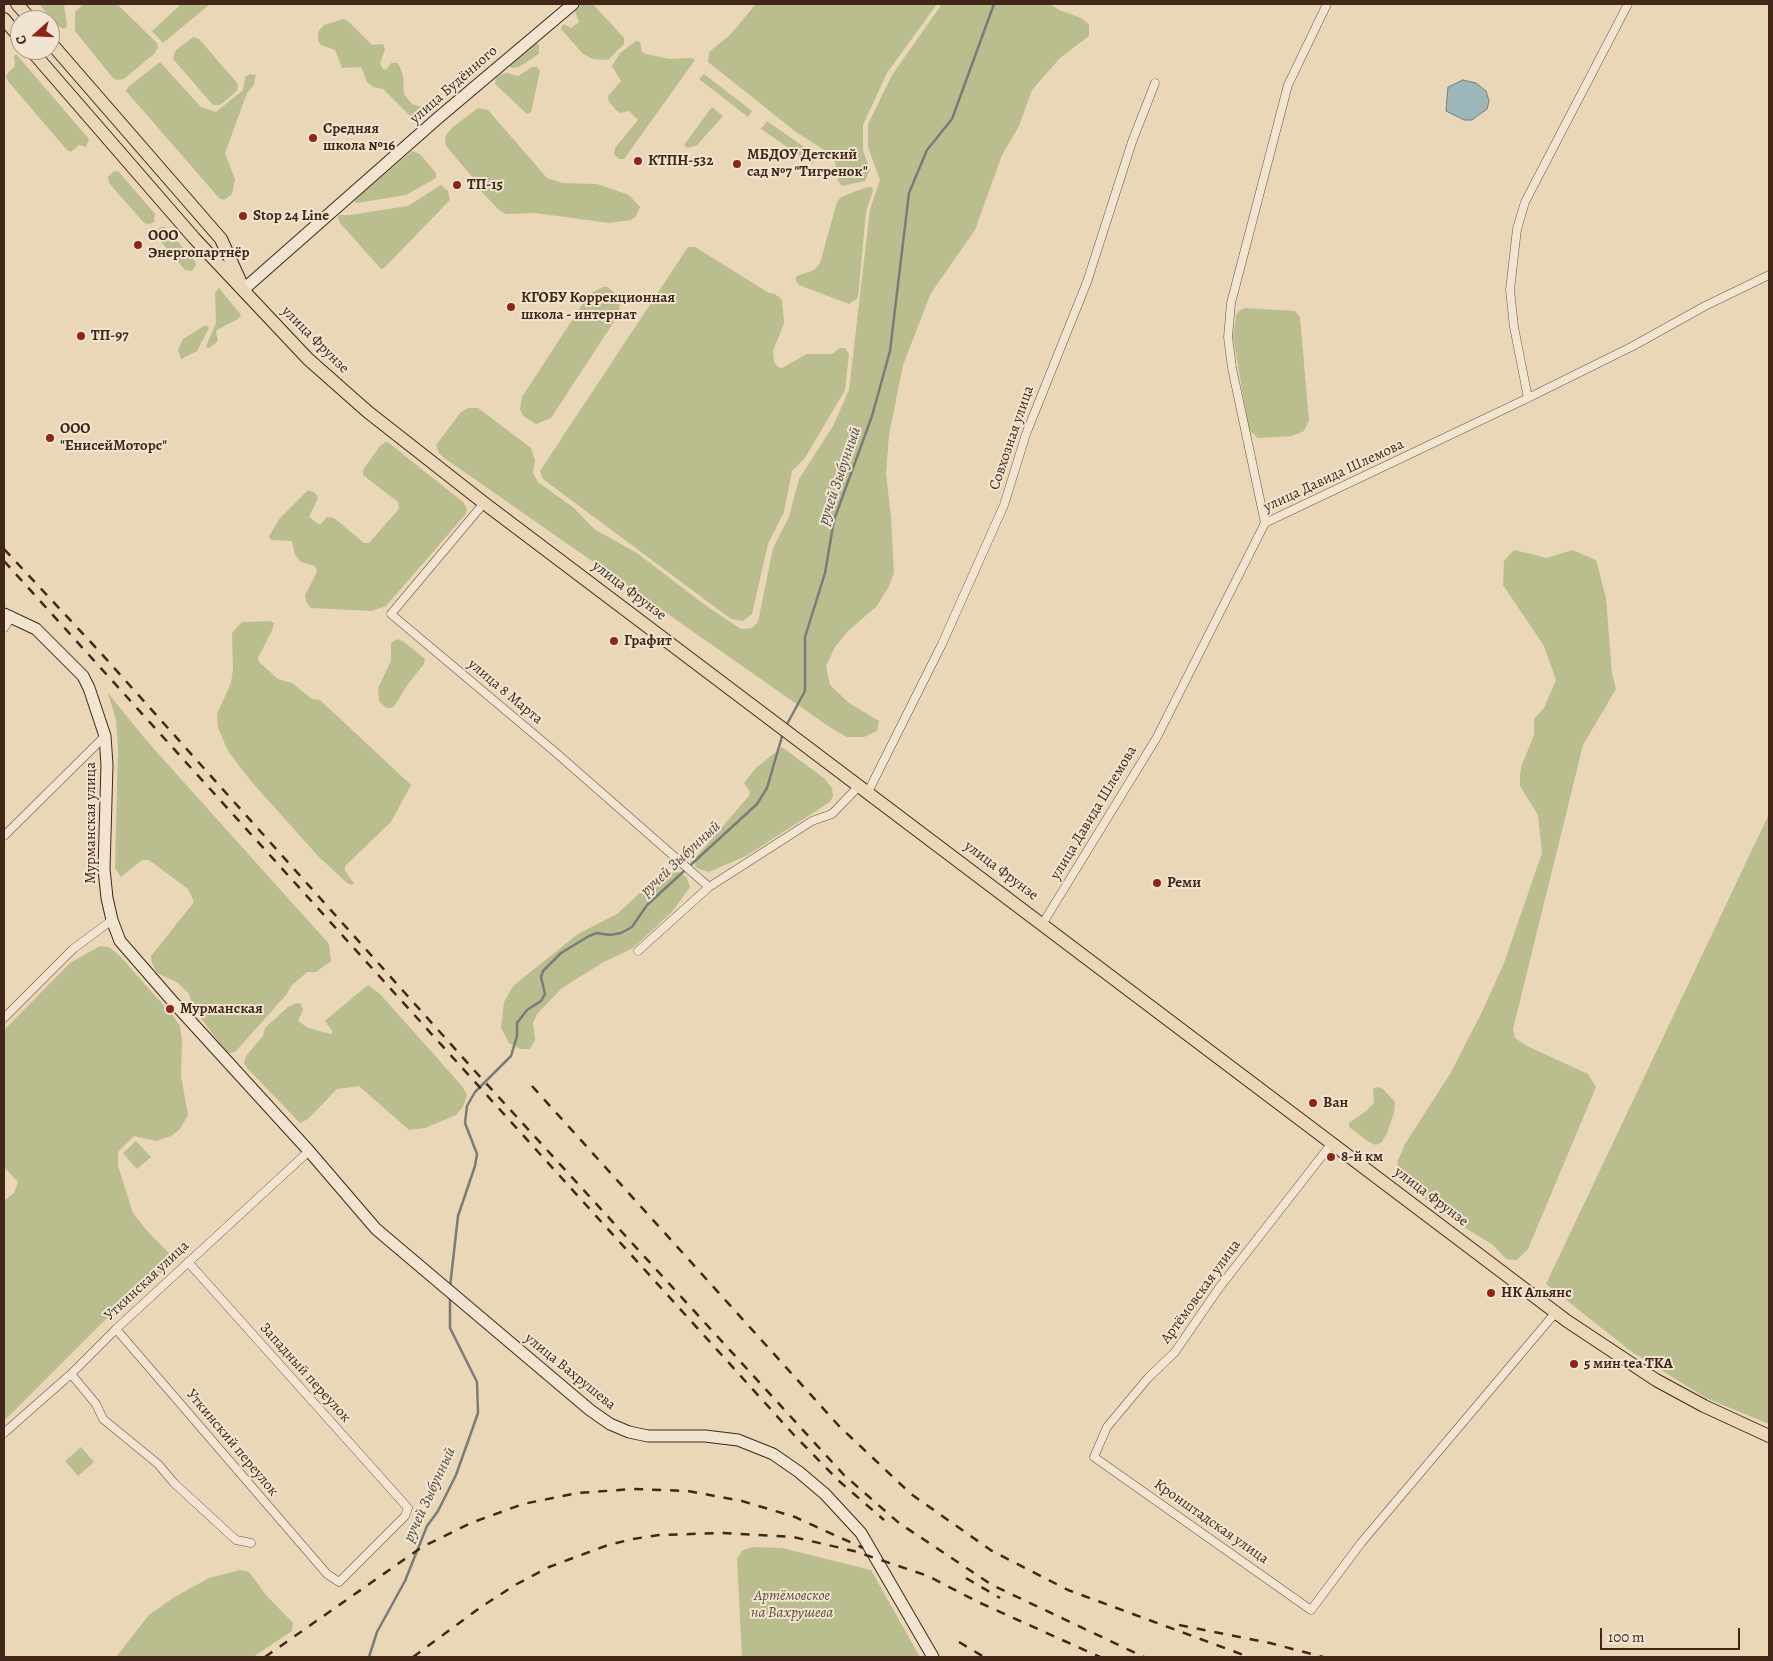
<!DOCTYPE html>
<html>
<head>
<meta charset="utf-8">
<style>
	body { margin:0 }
	#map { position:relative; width:1773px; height:1661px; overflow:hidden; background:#ead7b8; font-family:Alegreya,serif }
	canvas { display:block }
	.frame { position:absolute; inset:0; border:5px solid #422719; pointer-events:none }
	.north { position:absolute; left:10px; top:10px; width:50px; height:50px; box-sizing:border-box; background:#f1e5d1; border:1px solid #ab9987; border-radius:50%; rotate:250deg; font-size:14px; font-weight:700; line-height:20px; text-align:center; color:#422719 }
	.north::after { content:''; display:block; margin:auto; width:18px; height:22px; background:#8f2418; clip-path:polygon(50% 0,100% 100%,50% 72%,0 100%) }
	.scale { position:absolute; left:1600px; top:1628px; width:140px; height:22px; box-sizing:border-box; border:2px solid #422719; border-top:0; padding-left:6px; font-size:15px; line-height:18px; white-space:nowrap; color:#422719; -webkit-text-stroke:4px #f1e5d1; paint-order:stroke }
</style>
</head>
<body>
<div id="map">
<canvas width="1773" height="1661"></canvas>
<div class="frame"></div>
<div class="north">С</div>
<div class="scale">100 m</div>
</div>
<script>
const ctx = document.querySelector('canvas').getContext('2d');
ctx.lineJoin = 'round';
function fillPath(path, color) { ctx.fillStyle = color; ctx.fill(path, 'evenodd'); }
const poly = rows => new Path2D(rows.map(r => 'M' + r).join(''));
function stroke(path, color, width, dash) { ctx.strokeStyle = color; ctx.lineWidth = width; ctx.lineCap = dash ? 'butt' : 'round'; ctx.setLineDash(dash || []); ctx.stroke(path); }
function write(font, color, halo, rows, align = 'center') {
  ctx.font = font + ' Alegreya,serif'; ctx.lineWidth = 4; ctx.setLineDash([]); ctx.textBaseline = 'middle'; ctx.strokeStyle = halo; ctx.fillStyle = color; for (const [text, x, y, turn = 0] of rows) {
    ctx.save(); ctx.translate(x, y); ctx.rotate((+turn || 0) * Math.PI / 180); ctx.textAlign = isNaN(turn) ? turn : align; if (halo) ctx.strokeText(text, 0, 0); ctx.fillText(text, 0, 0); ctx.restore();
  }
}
fillPath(poly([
	[39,4,64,4,67,26,64,29,58,26],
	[83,4,117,4,157,43,158,48,154,54,124,79,117,80,113,78,75,31,75,12],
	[181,4,210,4,163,43,152,31],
	[582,4,593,4,624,38,624,44,608,60,593,59,583,54,561,29,563,24,571,28,579,22,575,11],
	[756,4,937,4,887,73,863,125,863,150,870,170,865,181,842,186,838,181,835,162,829,153,796,132,708,62,709,52,730,35],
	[942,4,1050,4,1059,10,1081,18,1089,24,1089,36,1060,58,1032,90,1019,126,1002,155,975,230,931,293,903,365,889,435,886,474,891,517,894,573,888,588,877,606,848,631,835,647,826,666,830,685,849,703,879,721,877,731,864,737,847,737,831,728,443,457,439,453,436,445,461,412,468,408,478,408,531,448,535,460,533,473,538,482,574,508,594,529,637,553,705,605,741,629,752,628,758,622,773,548,789,517,799,479,833,426,849,390,870,209,880,180,868,147,868,124,892,75],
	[344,19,349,22,372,45,383,44,385,49,380,64,383,69,386,70,391,63,398,63,403,75,404,94,412,104,423,107,427,112,422,120,415,121,383,89,373,87,367,82,361,67,342,68,335,50,321,45,318,41,318,32,324,25],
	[193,37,199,39,238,84,237,91,220,105,213,105,173,59,175,51],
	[636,41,640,42,642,52,646,54,669,59,692,58,695,60,624,159,619,159,614,154,615,148,638,120,629,111,620,113,616,110,609,102,608,96,621,81,612,66,620,53],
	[535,42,539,45,539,54,519,67,511,68,507,63],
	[16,54,89,139,86,147,79,145,71,152,67,150,7,80,6,75,15,66,14,56],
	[160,62,201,107,216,112,243,90,245,77,250,74,256,75,254,85,247,93,225,153,235,179,232,194,224,200,219,198,126,91,128,87],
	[532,67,537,67,540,71,531,112,527,114,495,84,496,78,502,74,507,73,518,76],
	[704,74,752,111,748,117,699,79],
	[712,107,723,116,697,145,688,148,684,145],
	[478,108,488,110,547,178,562,183,597,184,629,195,640,207,636,216,631,220,609,223,535,213,506,214,499,210,477,187,474,179,446,146,445,141,446,135,453,127],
	[767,121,817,156,812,164,761,129],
	[412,151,420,154,436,173,436,178,406,195,357,203,355,202,355,199],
	[114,171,119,172,155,214,154,222,150,224,144,223,109,183,108,177],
	[441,185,448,191,450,200,384,268,381,269,340,223,338,218,339,215,350,215,408,206],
	[867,187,872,187,873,190,866,212,858,298,849,304,799,285,795,280,797,276,814,270,820,263,837,202,841,197],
	[161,227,165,227,194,260,196,265,192,271,185,270,157,237,158,229],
	[688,247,695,247,769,293,775,294,782,300,784,323,773,351,774,362,778,367,782,368,807,354,832,354,840,348,845,348,849,354,845,390,805,458,792,471,784,512,768,544,752,614,743,621,731,619,543,479,540,471],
	[603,287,608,287,620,298,619,314,551,418,536,424,523,416,520,409,522,397,589,294],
	[219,288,241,315,238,319,217,330,216,332,218,341,209,348,206,347,207,344,216,323,215,293],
	[1245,308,1295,311,1300,317,1309,421,1304,431,1292,436,1258,438,1249,430,1233,337,1236,315,1240,310],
	[206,325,209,328,197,351,181,359,178,350,183,339],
	[386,442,389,443,463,502,467,509,465,515,386,606,371,611,311,608,306,602,305,595,317,572,315,566,301,562,295,555,292,541,271,540,269,536,280,518,308,490,315,493,318,498,309,517,320,525,327,517,334,518,364,543,369,543,399,509,398,502,363,475,363,470,380,446],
	[1514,550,1547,558,1572,550,1596,560,1606,598,1612,674,1616,689,1583,745,1513,1029,1515,1038,1527,1046,1588,1074,1596,1087,1528,1249,1517,1260,1506,1259,1493,1245,1446,1216,1405,1183,1397,1163,1405,1144,1450,1074,1482,1012,1504,963,1542,853,1538,815,1520,786,1520,776,1521,767,1534,735,1534,719,1544,708,1556,680,1544,646,1503,585,1504,561],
	[270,621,274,623,273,628,258,658,259,662,278,679,292,683,312,699,320,700,411,785,391,822,345,866,345,871,354,883,352,885,347,883,318,856,250,780,228,751,218,728,217,714,231,683,233,669,232,633,242,622],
	[397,639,404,642,425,659,424,664,408,684,397,702,392,708,386,708,379,701,378,688,391,661,391,643],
	[108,693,146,740,329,944,331,961,316,972,307,972,291,986,287,994,235,1052,229,1053,222,1047,193,1007,189,994,177,982,157,973,152,963,151,956,194,902,188,889,149,860,142,860,121,877,115,868,118,748,116,720],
	[782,747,825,779,832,788,833,796,830,802,746,856,709,872,699,869,695,866,696,857,749,796,750,792,744,783,756,768],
	[1769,814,1769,1424,1706,1398,1632,1352,1546,1284],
	[679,872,686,877,690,887,672,912,633,948,602,963,562,988,537,1014,533,1023,535,1040,530,1049,520,1049,509,1043,501,1028,504,1002,513,986,578,934,617,914,656,878,668,873],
	[100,946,109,947,120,956,173,1016,180,1026,182,1040,181,1076,188,1115,180,1129,171,1136,156,1141,134,1136,118,1152,118,1166,133,1213,148,1232,173,1257,173,1263,168,1268,124,1301,4,1421,4,1201,14,1193,18,1182,4,1167,4,1030,70,963],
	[368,985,380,994,462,1086,467,1095,463,1107,456,1115,425,1128,409,1130,359,1086,337,1089,308,1119,300,1123,247,1068,244,1063,246,1056,263,1036,265,1028,288,1007,297,1003,301,1004,303,1010,298,1021,308,1028,331,1034,333,1032,325,1021,327,1019],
	[1378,1087,1383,1089,1395,1102,1394,1113,1387,1133,1382,1142,1376,1145,1369,1142,1349,1127,1349,1123,1366,1111,1374,1103,1373,1089],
	[136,1141,151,1157,137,1169,123,1153],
	[81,1447,94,1462,78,1476,65,1461],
	[753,1547,782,1548,871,1570,920,1657,742,1657,737,1558,743,1550],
	[240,1570,249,1572,266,1595,293,1623,292,1631,253,1657,116,1657,149,1615,173,1598,209,1578]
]), '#babd8d');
const water = poly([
	[1463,80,1476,83,1486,91,1489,101,1487,109,1472,120,1464,120,1446,111,1448,87,1463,80]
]);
fillPath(water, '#9cb7b9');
stroke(water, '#787d79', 1);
stroke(poly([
	[786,726,805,691,805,637,825,573,834,520,872,416,890,351,909,193,927,150,952,119,994,4],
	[450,1287,458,1216,475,1166,477,1154,465,1123,467,1106,475,1092,511,1056,517,1036,517,1023,527,1010,541,1001,545,994,541,977,543,971,561,953,589,936,597,933,610,935,621,933,632,927,647,905,757,804,767,788,783,733],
	[369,1657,377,1632,405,1581,427,1526,438,1511,456,1475,478,1413,477,1382,450,1328,450,1295]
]), '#787d79', 2.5);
const minor = poly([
	[1528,398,1514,327,1510,290,1517,229,1525,202,1628,4],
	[484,503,391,614,554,751,709,887],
	[1265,523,1232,368,1228,337,1231,303,1288,85,1327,4],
	[4,628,12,616],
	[868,792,942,644,1004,505,1026,434,1087,282,1132,142,1155,83],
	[4,836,105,736],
	[1043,923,1157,737,1265,523,1528,398,1633,346,1705,306,1769,275],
	[638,951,709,887,812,821,832,814,860,785],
	[4,1018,73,949,112,920],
	[1332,1143,1219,1288,1175,1352,1148,1378,1107,1427,1094,1457,1311,1610,1361,1543,1556,1312],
	[116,1329,327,1574,339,1582,405,1516,408,1508,188,1262],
	[71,1374,96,1404,103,1419,158,1464,174,1483,236,1540,251,1543],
	[4,1433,71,1374,116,1329,309,1151]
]);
const secondary = poly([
	[244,289,438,118,573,4],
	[4,614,36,629,83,676,89,688,105,736,107,765,104,869,107,898,112,920,120,941,174,1003,309,1151,376,1229,590,1410,610,1424,629,1432,648,1436,705,1436,738,1440,773,1454,799,1472,825,1494,861,1533,933,1657]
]);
const primary = poly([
	[17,4,31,20],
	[4,19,20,38],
	[50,42,221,239,240,281],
	[31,50,194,238,308,359,368,412,484,503,1567,1321,1656,1380,1704,1406,1769,1436]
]);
stroke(minor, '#6c5341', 9);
stroke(secondary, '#422719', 13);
stroke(primary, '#422719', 14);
stroke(minor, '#f1e5d1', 8);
stroke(secondary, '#f1e5d1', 11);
stroke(primary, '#ead7b8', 12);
stroke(poly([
	[4,549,99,651,473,1069,844,1475,899,1523,992,1585,1144,1657],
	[4,561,794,1435,839,1481,884,1520],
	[532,1086,839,1426,911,1494,992,1551,1068,1590,1249,1657],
	[966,1578,1000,1598],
	[1179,1625,1270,1643,1323,1657],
	[959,1642,984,1657],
	[265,1657,422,1547,471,1523,523,1504,578,1493,633,1489,688,1491,742,1501,795,1517,863,1548],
	[413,1657,481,1607,515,1585,549,1567,608,1545,633,1539,659,1535,724,1533,793,1537,854,1551,928,1576,978,1602,1100,1657]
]), '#422719', 2.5, [9, 9]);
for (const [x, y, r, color] of [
	[313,138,5,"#8f2418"],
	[638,161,5,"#8f2418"],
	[737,164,5,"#8f2418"],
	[457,185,5,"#8f2418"],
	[243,216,5,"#8f2418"],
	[138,245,5,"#8f2418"],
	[511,307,5,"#8f2418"],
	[81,336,5,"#8f2418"],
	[50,438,5,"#8f2418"],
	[614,641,5,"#8f2418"],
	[1157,883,5,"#8f2418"],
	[170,1009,5,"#8f2418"],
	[1313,1103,5,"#8f2418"],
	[1331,1157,5,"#8f2418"],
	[1491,1293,5,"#8f2418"],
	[1574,1364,5,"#8f2418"]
]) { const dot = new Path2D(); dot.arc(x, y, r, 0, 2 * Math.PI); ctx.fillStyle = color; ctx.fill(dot); stroke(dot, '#f1e5d1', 2); }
write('15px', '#422719', '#f1e5d1', [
	["улица Будённого",454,85,-41],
	["улица Фрунзе",315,340,45],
	["Совхозная улица",1012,438,-71],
	["улица Давида Шлемова",1334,476,-25],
	["улица Фрунзе",629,591,37],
	["улица 8 Марта",505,692,40],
	["улица Давида Шлемова",1094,813,-59],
	["Мурманская улица",91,823,-90],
	["улица Фрунзе",1001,871,37],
	["улица Фрунзе",1431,1197,37],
	["Уткинская улица",147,1281,-43],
	["Артёмовская улица",1201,1292,-54],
	["улица Вахрушева",570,1372,39],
	["Западный переулок",305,1373,48],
	["Уткинский переулок",232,1443,50],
	["Кронштадская улица",1211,1522,35]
]);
write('bold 15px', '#422719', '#f1e5d1', [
	["Средняя",323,129],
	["школа №16",323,146],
	["МБДОУ Детский",747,155],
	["сад №7 \"Тигренок\"",747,172],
	["КТПН-532",648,161],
	["ТП-15",467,185],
	["Stop 24 Line",253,216],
	["ООО",148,236],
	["Энергопартнёр",148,253],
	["КГОБУ Коррекционная",521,298],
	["школа - интернат",521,315],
	["ТП-97",91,336],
	["ООО",60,429],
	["\"ЕнисейМоторс\"",60,446],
	["Графит",624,641],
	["Реми",1167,883],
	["Мурманская",180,1009],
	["Ван",1323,1103],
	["8-й км",1341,1157],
	["НК Альянс",1501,1293],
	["5 мин tea TKA",1584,1364]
], 'left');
write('italic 15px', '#604c36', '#f1e5d1', [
	["Артёмовское",792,1596],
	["на Вахрушева",792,1613]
]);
write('italic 16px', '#584b41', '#f1e5d1', [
	["ручей Зыбунный",840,476,-71],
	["ручей Зыбунный",681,859,-43],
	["ручей Зыбунный",430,1495,-65]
]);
</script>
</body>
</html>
